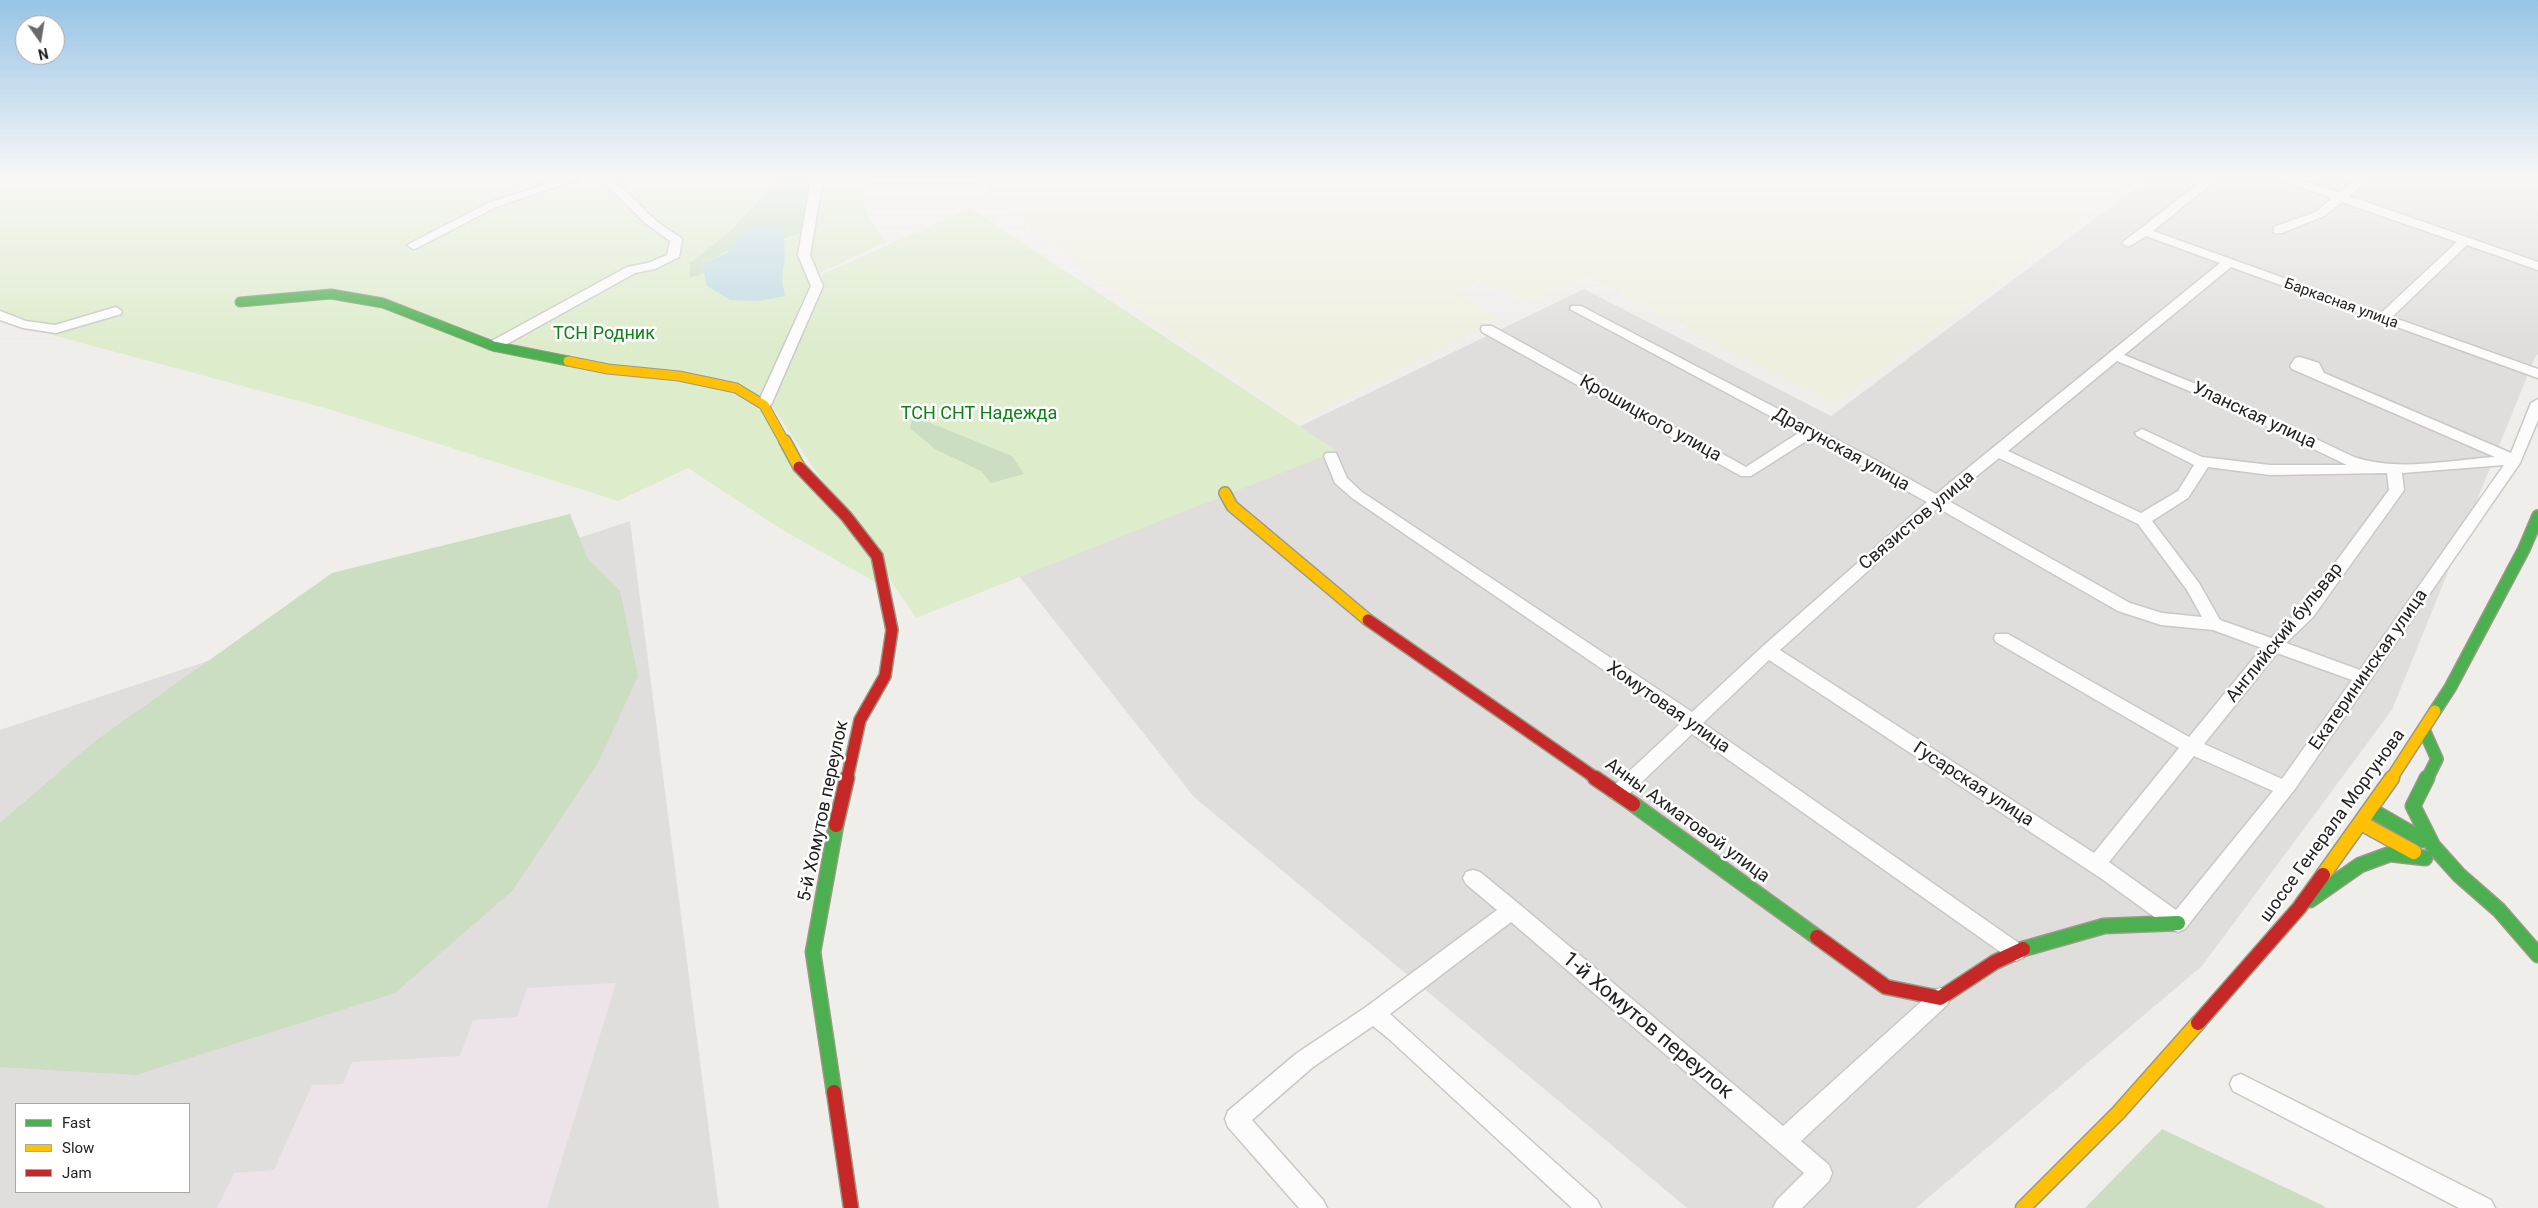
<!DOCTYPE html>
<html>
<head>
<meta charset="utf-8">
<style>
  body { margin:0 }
  #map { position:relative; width:2538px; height:1208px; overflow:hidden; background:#f0eeeb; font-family:Roboto,sans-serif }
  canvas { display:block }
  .legend { position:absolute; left:15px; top:1103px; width:175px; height:90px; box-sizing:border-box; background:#fff; border:1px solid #a7a7a7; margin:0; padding:6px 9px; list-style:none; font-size:15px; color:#222 }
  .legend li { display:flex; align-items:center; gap:10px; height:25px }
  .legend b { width:25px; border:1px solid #a7a7a7 }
  .north { position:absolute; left:15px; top:15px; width:50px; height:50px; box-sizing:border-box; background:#fff; border:1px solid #a7a7a7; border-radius:50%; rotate:167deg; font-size:14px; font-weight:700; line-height:20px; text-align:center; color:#222 }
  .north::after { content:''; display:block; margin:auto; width:18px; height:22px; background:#6a6968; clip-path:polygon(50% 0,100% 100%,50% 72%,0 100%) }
</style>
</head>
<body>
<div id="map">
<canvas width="2538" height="1208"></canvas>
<ul class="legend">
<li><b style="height:6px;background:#4caf50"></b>Fast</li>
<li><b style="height:6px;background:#ffc107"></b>Slow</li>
<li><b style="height:6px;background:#c62828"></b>Jam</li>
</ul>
<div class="north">N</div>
</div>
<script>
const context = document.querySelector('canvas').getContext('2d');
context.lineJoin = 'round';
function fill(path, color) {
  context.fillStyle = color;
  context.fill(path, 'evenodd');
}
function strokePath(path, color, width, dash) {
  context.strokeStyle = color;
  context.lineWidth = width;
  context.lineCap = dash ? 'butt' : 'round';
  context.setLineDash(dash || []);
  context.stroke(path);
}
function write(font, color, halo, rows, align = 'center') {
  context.font = font + ' Roboto,sans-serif';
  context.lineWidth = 5;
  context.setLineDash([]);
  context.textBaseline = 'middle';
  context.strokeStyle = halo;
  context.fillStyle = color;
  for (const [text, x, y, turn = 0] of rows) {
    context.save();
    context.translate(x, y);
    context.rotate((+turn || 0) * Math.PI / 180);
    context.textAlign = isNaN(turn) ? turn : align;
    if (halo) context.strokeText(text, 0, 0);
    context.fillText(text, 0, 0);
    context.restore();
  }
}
const residential = new Path2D(`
  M2148,179H2538V354L2535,357L2392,710L2202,966L1916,1208H1687L1194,797L1011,566L1584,289L1831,416Z
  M630,521L719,1208H0V730ZM16,1104H189V1192H16Z`);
const industrial = new Path2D(`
  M616,983L547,1208H217L234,1173L274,1170L312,1085L343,1084L352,1062L460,1056L473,1020L517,1017L527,988Z`);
const farmland = new Path2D(`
  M983,179H2145L1835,403L1587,276L1525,302L1479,281L1456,291L1496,318L1298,423L990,202Z`);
const grass = new Path2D(`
  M0,179H866C862,212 867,217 887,242L817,274L763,397L791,443L893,592L779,528L688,468L618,501L332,410L0,321Z
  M970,208L1337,451L916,618L769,402L823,274Z`);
const forest = new Path2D(`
  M767,179H812L800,233L784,238L783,222L702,264L704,273L690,278V263L726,235L775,185Z
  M913,416L1012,456L1024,474L991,483L981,471L935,449L910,428Z
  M570,514L588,559L620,591L638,676L598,763L512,891L395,993L136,1075L0,1067V823L95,741L332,573Z
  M2162,1129L2322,1205L2326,1208H2085Z`);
const water = new Path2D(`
  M783,222L785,256L782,280L785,296L759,301L730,300L707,286L702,264L727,253L742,232Z`);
const street = new Path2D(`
  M561,179H578L496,207L417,248L413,249L407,245L488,203Z
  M596,179C621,179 634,201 652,217C660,225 671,231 680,237L682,240L679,257L655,269L635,273L498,349H488L486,346L488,343L627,267L648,263L667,255L670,241L645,223L614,192Z
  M811,179H823L810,255L823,286L771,405L764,409L757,405L811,286L798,255Z
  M2204,179H2217L2153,231L2381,313L2457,242L2342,202L2324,216L2282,233H2274V227L2316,212L2332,198L2284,181L2283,179H2298L2339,193L2356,179H2368L2349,196L2538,262V270L2467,245L2392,317L2538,369V378L2231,267L2124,355L2221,394L2354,457C2398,472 2449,460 2495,457L2292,369L2290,366L2295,358L2300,357L2319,363L2324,373L2511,453L2531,403L2538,399V420L2520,463L2295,789L2185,929L2178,932L2171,929L2102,879L1769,660L1703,723L2023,946L2026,952L2023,958L2016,961L2009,958L1692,734L1625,798L1618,800L1611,798L1609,793L1611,788L1681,723L1352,498L1335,483L1324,456L1326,453H1336L1347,478L1362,492L1692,712L1762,647L1927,502L1811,438L1751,476H1741L1482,332L1481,329L1482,326H1492L1746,467L1800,432L1570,309L1571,306H1581L1868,456L1936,494L2220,263L2146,236L2128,247L2122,243ZM2117,361L2211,400L2347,465H2270L2202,457L2142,429L2135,433L2137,436L2194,465L2178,491L2141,513L2008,451ZM1999,458L2138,524L2187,590L2202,617L2162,613L2130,603L1947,500ZM2504,465L2360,670L2286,643L2313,617L2402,493L2404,490L2402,473ZM2208,467L2270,475L2387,473L2389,490L2301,609L2271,638L2220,620L2199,583L2152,521L2188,498ZM1938,508L2118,611L2161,625L2213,630L2262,648L2189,737L2008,634H1996L1994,638L1996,642L2179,748L2094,853L1780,650ZM2277,653L2352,680L2282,779L2204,744ZM2194,756L2273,791L2176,910L2109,862Z
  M116,307L122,311L121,314L56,333L23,328L0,320V311L26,321L55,325Z
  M1473,870L1480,872L1519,904L1783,1126L1933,991L1940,988L1947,991L1950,998L1947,1005L1801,1141L1829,1165L1832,1173L1829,1181L1802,1208H1773L1777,1200L1804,1173L1511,922L1390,1014L1597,1200L1601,1208H1572L1389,1039L1373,1026L1313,1067L1252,1120L1323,1200L1327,1208H1299L1228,1127L1225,1119L1228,1111L1297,1053L1366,1007L1497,910L1466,884L1463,878L1466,872Z
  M2241,1074L2491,1200L2495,1208H2459L2233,1091L2230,1084L2233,1077Z`);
const fastFar2 = new Path2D(`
  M240,302L331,294L383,303L493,346L568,361`);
const fastFar1 = new Path2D(`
  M2435,711L2450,688L2524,549L2538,516
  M2424,730L2437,759L2427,779`);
const fast = new Path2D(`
  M2427,778L2413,806L2433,846L2459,875L2499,910L2538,955
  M1633,804L1817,937
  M2371,810L2423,840
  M2310,900L2360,865L2390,854L2425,858
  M2023,949L2104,926L2178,923
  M834,1092L813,952L836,825`);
const slowFar2 = new Path2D(`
  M568,361L608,369L679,376L736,388L764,405L785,443`);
const slowFar1 = new Path2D(`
  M785,441L799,467
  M1225,493L1232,506L1368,620
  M2391,779L2435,711`);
const slow = new Path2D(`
  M2361,823L2414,852
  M2323,875L2392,778
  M2023,1208L2119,1112L2198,1023`);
const jamFar1 = new Path2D(`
  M799,467L846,516L877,556L892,630L885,676L860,720L847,779
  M1368,620L1597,779`);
const jam = new Path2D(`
  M1595,778L1633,804
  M836,825L847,778
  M1817,937L1886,987L1940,998L1995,962L2023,949
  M2198,1023L2299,908L2323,875
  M834,1092L851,1208`);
const farStreetnames = [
  ["Баркасная улица",2341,304,20]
];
const parkNames = [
  ["ТСН Родник",604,334],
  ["ТСН СНТ Надежда",979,414]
];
const streetNames = [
  ["Уланская улица",2254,416,25],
  ["Крошицкого улица",1650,419,29],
  ["Драгунская улица",1841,450,29],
  ["Связистов улица",1917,521,-40],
  ["Английский бульвар",2285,633,-51],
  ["Екатерининская улица",2369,670,-55],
  ["Хомутовая улица",1668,708,35],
  ["Гусарская улица",1973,785,33],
  ["5-й Хомутов переулок",824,811,-78],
  ["Анны Ахматовой улица",1687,821,36],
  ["шоссе Генерала Моргунова",2333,826,-54]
];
const nearStreetnames = [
  ["1-й Хомутов переулок",1647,1026,40]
];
fill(residential, '#dfdedc');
fill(industrial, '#ede4e9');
fill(farmland, '#efefdf');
fill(grass, '#ddeccb');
fill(forest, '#cbdec1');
fill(water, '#bfdbe3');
strokePath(street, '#c9c8c7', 3);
strokePath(fastFar2, '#999a82', 11);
strokePath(fastFar1, '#999a82', 14);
strokePath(fast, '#999a82', 17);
strokePath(slowFar2, '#999a82', 11);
strokePath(slowFar1, '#999a82', 14);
strokePath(slow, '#999a82', 17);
strokePath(jamFar1, '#999a82', 14);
strokePath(jam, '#999a82', 17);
fill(street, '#fdfcfc');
strokePath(fastFar2, '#4caf50', 9);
strokePath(fastFar1, '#4caf50', 11);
strokePath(fast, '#4caf50', 14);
strokePath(slowFar2, '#ffc107', 9);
strokePath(slowFar1, '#ffc107', 11);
strokePath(slow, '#ffc107', 14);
strokePath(jamFar1, '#c62828', 11);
strokePath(jam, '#c62828', 14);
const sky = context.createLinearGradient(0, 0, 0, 348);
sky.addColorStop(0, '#97c4e6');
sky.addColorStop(0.51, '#f8f7f6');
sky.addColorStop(1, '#f8f7f600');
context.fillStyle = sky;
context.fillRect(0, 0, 2538, 348);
write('15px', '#222', '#fff', farStreetnames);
write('18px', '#0c8416', '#fff', parkNames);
write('18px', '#222', '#fff', streetNames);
write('21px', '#222', '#fff', nearStreetnames);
</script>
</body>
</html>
